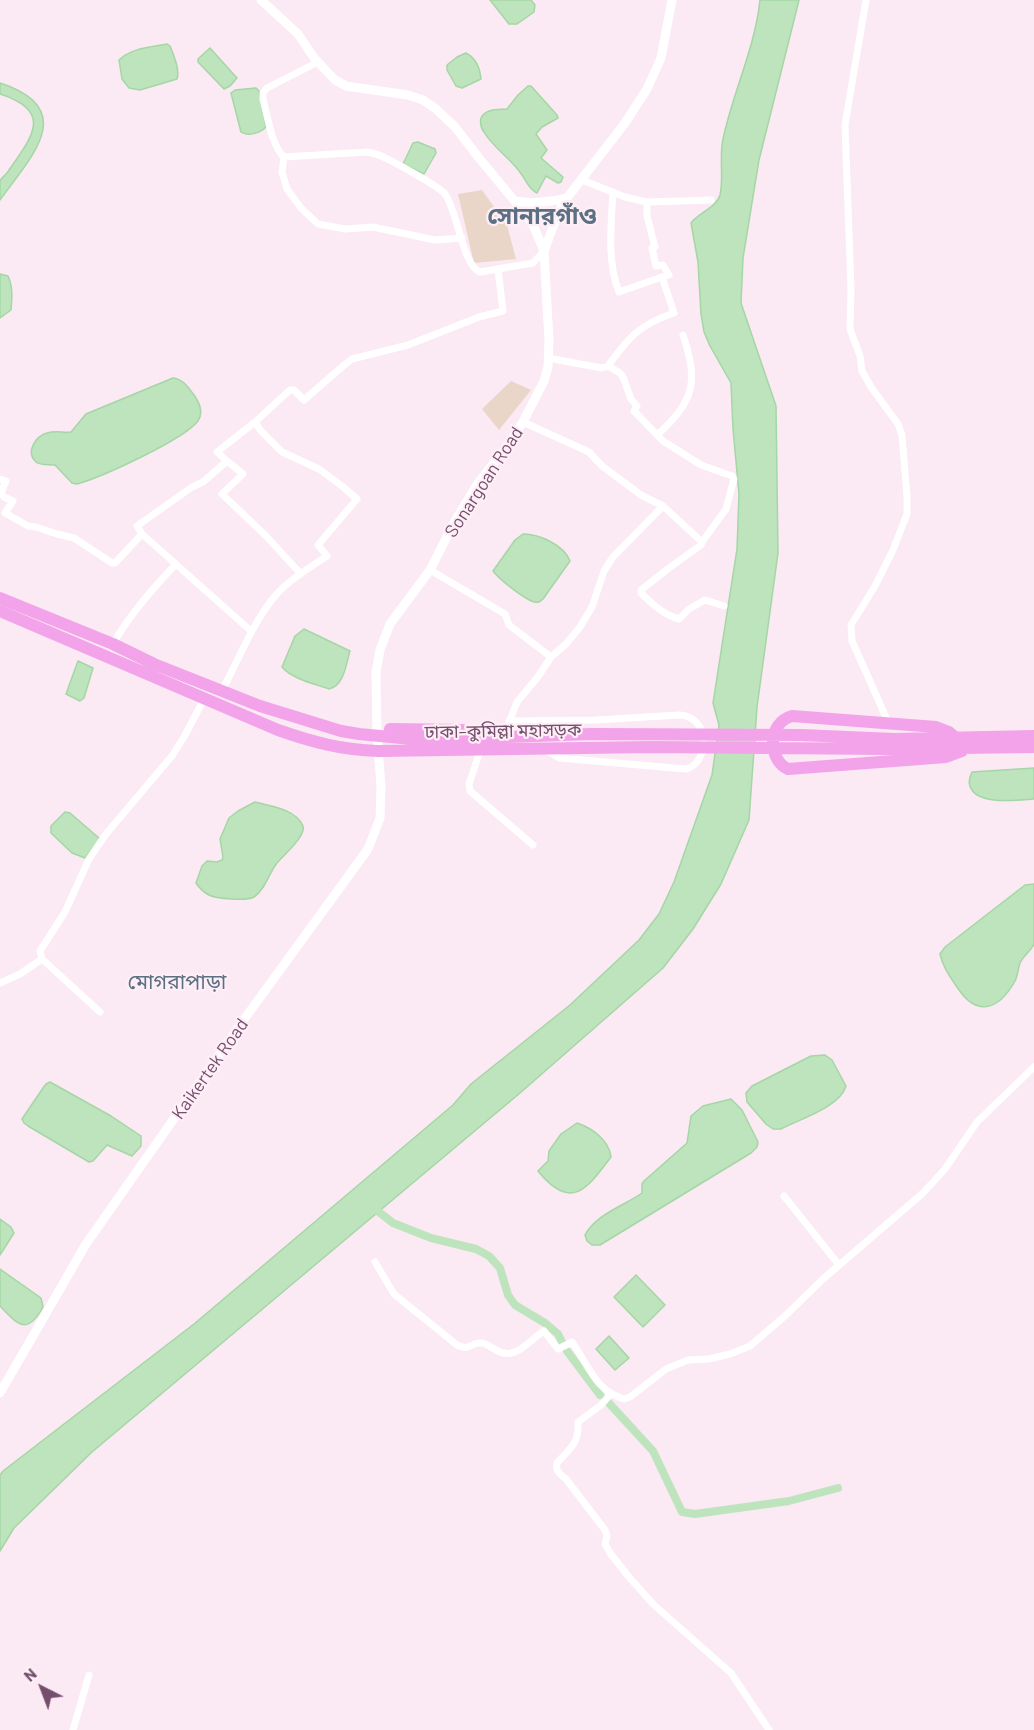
<!DOCTYPE html>
<html>
<head>
<meta charset="utf-8">
<style>
  body { margin:0 }
  #map { position:relative; width:1034px; height:1730px; overflow:hidden; background:#fbe9f3; font-family:Barlow,sans-serif }
  canvas { display:block }
  .north { position:absolute; left:12px; top:1658px; width:60px; height:60px; -webkit-text-stroke:4px #feeff7; paint-order:stroke; rotate:318deg; font-size:16px; font-weight:700; line-height:24px; text-align:center; color:#754e6d }
  .north::after { content:''; display:block; margin:auto; width:21px; height:27px; background:#754e6d; clip-path:polygon(50% 0,100% 100%,50% 72%,0 100%) }
</style>
</head>
<body>
<div id="map">
<canvas width="1034" height="1730"></canvas>
<div class="north">N</div>
</div>
<script>
const context = document.querySelector('canvas').getContext('2d');
context.lineJoin = 'round';
function fill(path, color) {
  context.fillStyle = color;
  context.fill(path, 'evenodd');
}
function strokePath(path, color, width, dash) {
  context.strokeStyle = color;
  context.lineWidth = width;
  context.lineCap = dash ? 'butt' : 'round';
  context.setLineDash(dash || []);
  context.stroke(path);
}
function write(font, color, halo, rows, align = 'center') {
  context.font = font + ' Barlow,"Noto Sans Bengali",sans-serif';
  context.lineWidth = 4.5;
  context.setLineDash([]);
  context.textBaseline = 'middle';
  context.strokeStyle = halo;
  context.fillStyle = color;
  for (const [text, x, y, turn = 0] of rows) {
    context.save();
    context.translate(x, y);
    context.rotate((+turn || 0) * Math.PI / 180);
    context.textAlign = isNaN(turn) ? turn : align;
    if (halo) context.strokeText(text, 0, 0);
    context.fillText(text, 0, 0);
    context.restore();
  }
}
const green = new Path2D(`
  M482,190L507,225L516,259L474,263L458,194Z
  M511,381L531,390L499,430L482,409Z`);
const water = new Path2D(`
  M490,0H531L535,5L534,12L517,24H509Z
  M760,0H799L759,160L743,258L741,303L776,406L778,553L757,707L749,820L721,884L693,929L663,968L520,1093L92,1452L14,1528L0,1551V1475L3,1471L194,1324L453,1105L471,1084L570,1005L639,940L659,914L674,882L712,775L719,725L713,703L737,549L739,494L733,429L731,383L710,346L704,332L701,314L698,262L691,223C698,213 717,207 720,195C724,177 719,157 723,139C733,92 755,48 760,0Z
  M167,44L170,46C174,56 180,70 177,79L140,90L129,88L122,79L119,60C131,48 151,47 167,44Z
  M210,48L237,78L230,86L224,89L198,62V59Z
  M466,53C476,58 480,69 481,79L462,88L456,86L447,70V65L457,57Z
  M0,83C80,109 31,157 0,200C0,195 0,186 0,181C1,178 7,174 9,170C33,136 53,111 0,94Z
  M528,86H531L557,115L558,118L542,127L536,134L547,150L541,158L563,177L561,182L558,183L546,176L537,193C529,189 527,182 522,175C512,159 493,148 484,132C481,128 480,123 481,118C486,108 499,110 507,109L518,95Z
  M256,88L259,91L266,127C260,133 248,137 241,132L231,93L235,90Z
  M418,142L435,149L436,153L424,174L403,164L413,143Z
  M0,274L8,276C13,286 12,299 11,310L0,318Z
  M173,378C183,379 188,387 194,395C199,402 204,412 198,421C183,440 102,477 77,484L72,483L55,465C49,464 41,466 36,462C25,452 36,436 47,433C56,430 63,433 71,432L86,414Z
  M523,534C539,534 564,545 570,561L543,599C539,602 539,603 534,602C524,599 499,579 493,571L515,540Z
  M304,629L350,651C346,664 344,686 329,689C315,684 292,679 282,667L295,636Z
  M78,661L93,668L84,698L80,701L66,694Z
  M1034,768V799C1018,800 976,806 970,786C968,781 970,776 972,772Z
  M255,802C270,806 296,809 303,826C306,836 284,855 277,863C269,873 265,890 254,897C248,901 216,899 209,895C203,892 200,889 196,883L202,866L207,861L217,862L222,860L223,857L220,839L229,818L238,811Z
  M65,812L70,813L99,838V840L85,858L72,853L51,833V826Z
  M1034,884C1034,895 1034,937 1034,944C1031,951 1023,956 1020,963C1018,969 1018,975 1015,981C1000,1008 979,1018 959,990C951,978 943,968 940,954L945,947L1025,885Z
  M825,1055L832,1060L846,1086C840,1107 800,1119 781,1129H773L766,1124L747,1102L746,1093L752,1086L811,1056Z
  M50,1082L111,1116L141,1136V1146L132,1156L107,1145L93,1161L89,1162L28,1126L24,1123L22,1119L43,1088L46,1084Z
  M731,1099L742,1110L758,1142L757,1147L751,1153L600,1245H592L587,1241L585,1235C596,1214 624,1206 642,1193V1184L644,1181L687,1143L691,1116L703,1106Z
  M577,1123C592,1128 609,1140 611,1157C587,1189 571,1212 538,1171L548,1161L549,1151L561,1134Z
  M0,1219L11,1227L14,1233L0,1255Z
  M0,1269L41,1298L43,1307C27,1336 18,1325 0,1306Z
  M636,1275L665,1305L643,1327L614,1297Z
  M609,1336L629,1358L615,1370L596,1349Z`);
const canal = new Path2D(`
  M370,1205L393,1223L431,1238L476,1249L489,1256L500,1268L508,1295L515,1305L545,1323L558,1334L563,1344
  M567,1351L600,1395
  M607,1401L653,1451L682,1512L695,1514L789,1501L838,1488`);
const street = new Path2D(`
  M866,0L845,125L851,289L850,329L860,356L862,371L871,387L898,424L902,435L907,497V514L893,550L875,586L851,625L852,641L889,724
  M318,62L267,88L263,93V99C267,114 272,147 284,157L368,152C372,153 377,154 381,156C391,160 440,187 445,194C458,212 462,264 480,272L533,263L544,251
  M284,157L282,172L287,189L301,208L318,224L345,229L373,227L435,240L462,238
  M582,180L625,197L647,202L711,200
  M613,192C611,223 607,264 619,292L662,277
  M647,202V216L655,247L652,248L656,266L663,265L669,275L662,277L674,313C640,324 628,338 608,366L620,373L623,377L631,399L637,406L634,411L663,441L701,465L732,476L734,479L726,509L702,542
  M548,358L602,368L608,366
  M523,422L589,452L602,466L641,495L663,506L702,542L701,545L669,568L641,590V593C652,604 664,615 679,619L689,609L705,600L724,606
  M657,435C694,401 699,383 683,335
  M227,461L243,474L222,494L266,536L301,574
  M0,479L6,481L1,493L4,497L13,501L5,513L28,526L36,527L57,534L74,538L112,563H115L142,534
  M430,570L505,614L509,625L551,657
  M251,631L142,534L137,526L192,487L203,482L227,461L217,452L255,422
  M113,644C130,614 152,589 176,564
  M225,685C240,656 254,621 275,596C289,580 309,568 327,556L318,545L357,499L342,486L319,469L282,452L261,431L255,422L290,390H294L304,400L343,366L352,359L408,345L479,317L503,311L498,269
  M509,721L596,720L680,715C712,718 709,763 686,769L559,758L546,750
  M506,730L517,702L537,678L551,657L566,644L580,627L592,607L604,571L613,557L663,506
  M480,751L469,784L470,791L533,845
  M0,983L20,974L42,959
  M100,1012L42,959L40,951L65,912L89,859L106,834L172,756L184,737L204,699
  M784,1196L839,1265
  M375,1262L394,1294L457,1345C469,1351 469,1344 479,1343C485,1342 491,1347 496,1350C515,1362 529,1340 544,1331L558,1349L572,1342C588,1364 595,1391 624,1399L630,1397L666,1369L688,1360L709,1359L730,1354L750,1346L786,1315L823,1279L923,1193L945,1169L977,1122L1034,1067
  M611,1394L601,1405L578,1422C579,1444 571,1447 557,1463C555,1471 560,1474 566,1479L605,1530L607,1536L605,1544L610,1553L629,1577L653,1604L731,1673L769,1730
  M73,1730L89,1675`);
const secondary = new Path2D(`
  M515,201C532,204 550,202 567,198
  M544,251L559,211L567,198L625,123L647,89L661,58L672,0
  M0,1393L86,1244L232,1036L368,849L380,818L381,786L377,736L376,672L380,650L390,624L430,570L456,519L478,483L505,449L523,422L544,381L548,367L549,341L544,251L534,227L527,216L479,158L455,127L436,109L423,100L408,95L346,86L335,80L315,59L298,34L261,0`);
const highway = new Path2D(`
  M0,598L113,644L154,664L260,706L341,731L359,734L422,740L592,734L801,735L894,739L1034,736
  M0,611L278,730C312,742 342,750 378,751L651,747L887,749L1034,747
  M390,729L463,730
  M956,738L949,732L936,727L792,716C767,723 768,760 788,769L946,757L962,751`);
const streetNames = [
  ["Sonargoan Road",484,482,-57],
  ["ঢাকা–কুমিল্লা মহাসড়ক",503,731,-1],
  ["Kaikertek Road",210,1069,-55]
];
const quarterNames = [
  ["মোগরাপাড়া",177,982]
];
const districtNames = [
  ["সোনারগাঁও",542,216]
];
fill(green, '#e9d6c8');
fill(water, '#bee4be');
strokePath(water, '#a5d6a5', 1.5);
strokePath(canal, '#bee4be', 8);
strokePath(street, '#fff', 7);
strokePath(secondary, '#fff', 9);
strokePath(highway, '#f2a3e9', 12);
write('18px', '#754e6d', '#feeff7', streetNames);
write('21px', '#5d6f83', '#feeff7', quarterNames);
write('bold 24px', '#5d6f83', '#feeff7', districtNames);
</script>
</body>
</html>
